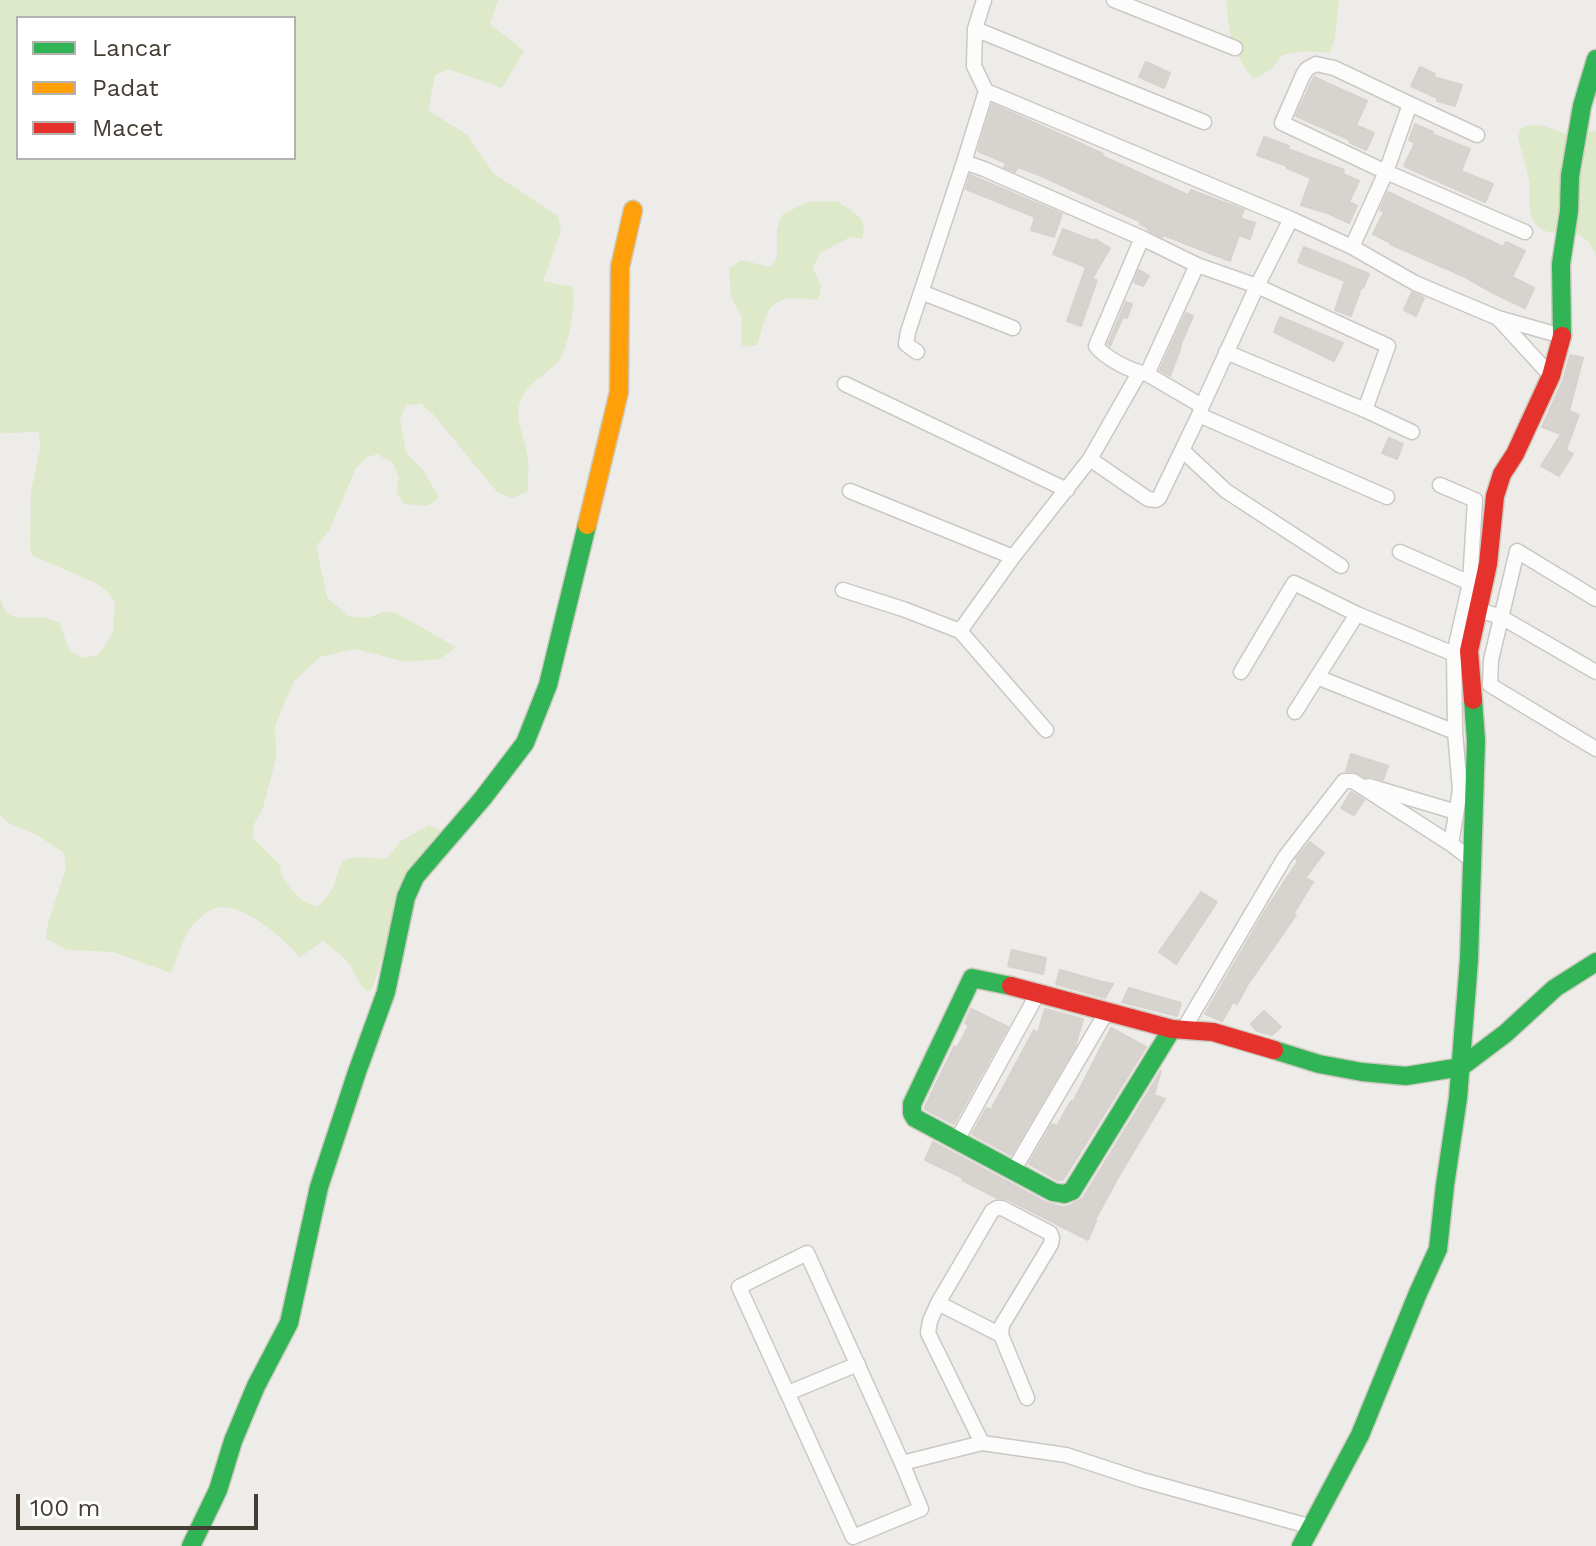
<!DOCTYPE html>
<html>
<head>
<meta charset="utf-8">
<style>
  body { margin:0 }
  #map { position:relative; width:1596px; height:1546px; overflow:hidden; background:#eeece8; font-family:"Work Sans",sans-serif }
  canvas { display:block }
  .legend { position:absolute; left:16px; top:16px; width:280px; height:144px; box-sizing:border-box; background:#fff; border:2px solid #b4b1ae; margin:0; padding:10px 14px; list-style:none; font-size:24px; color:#443d34 }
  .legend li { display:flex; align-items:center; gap:16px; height:40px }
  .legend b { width:40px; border:2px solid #b4b1ae }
  .scale { position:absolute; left:16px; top:1494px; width:242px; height:36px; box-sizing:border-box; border:4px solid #443d34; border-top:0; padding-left:10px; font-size:24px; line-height:28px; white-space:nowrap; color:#443d34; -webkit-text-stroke:6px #fff; paint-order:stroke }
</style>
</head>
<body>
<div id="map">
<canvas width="1596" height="1546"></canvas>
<ul class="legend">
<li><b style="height:10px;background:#30b455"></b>Lancar</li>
<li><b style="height:10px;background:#ff9f0a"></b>Padat</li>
<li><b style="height:10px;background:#e5322d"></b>Macet</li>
</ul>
<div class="scale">100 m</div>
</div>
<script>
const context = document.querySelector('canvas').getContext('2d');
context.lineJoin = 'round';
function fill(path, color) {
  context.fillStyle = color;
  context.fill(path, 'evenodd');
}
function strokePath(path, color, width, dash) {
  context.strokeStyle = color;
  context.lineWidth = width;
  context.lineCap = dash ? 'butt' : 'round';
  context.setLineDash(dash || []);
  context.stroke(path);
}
const green = new Path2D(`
  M0,0H498L490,24L524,51L502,88L448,69L435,75L428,110L467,135L494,174L558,216L561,231L543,281L572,287C577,303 568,353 556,364C542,377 524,386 519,405C515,422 527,443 528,460C529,470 528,481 528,491L512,498L497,492L432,413L421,404L406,405L400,419L406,453L423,470L439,498L427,506L404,504L396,492L399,478L393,463L377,454L366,458L356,468L329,531L316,546L327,597L348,616L368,618L382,612L396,613L456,647L440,659L406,662L355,649L320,657L294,681L275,725L276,758L263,808L255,822L252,837L279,864L283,878L292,890L303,901L318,907L333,888L342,861L356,857L386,859L401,841L429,825L443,832L405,881L373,987L368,992C358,985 356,973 349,964C342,955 332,948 323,941L300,957C284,939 241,900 215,908C209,910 195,921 191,927C182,940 177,959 171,973L113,952L67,950L46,938L48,924L66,867L64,853L37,835L8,823L0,814V597C7,627 24,614 47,618C51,619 55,621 59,622L69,650L83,658L98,655L113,633L115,603L107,591L96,583L33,556L30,549L31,491L40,449L39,432C25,431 13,435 0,432ZM18,18H294V158H18Z
  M1227,0H1339L1335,37L1330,53L1305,51L1283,55L1270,70L1254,79C1234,58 1227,29 1227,0Z
  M1540,125L1576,137L1596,130V256C1581,215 1551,246 1535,223C1526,211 1532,195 1529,180C1526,166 1522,152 1518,138L1520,130L1525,126Z
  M837,201C854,213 869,217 862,239L850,237L819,254L813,269L821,286L818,300C801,298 777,294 768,312C763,321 761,335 757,345L741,347L742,317L731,297L729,269L741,260L770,267L777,258V229L782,215L807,202Z`);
const building = new Path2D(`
  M1146,62L1170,73L1164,88L1139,77Z
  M1420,67L1435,74L1434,77L1462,85L1455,106L1437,101V98L1411,86Z
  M1314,77L1367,101L1356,125L1374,133L1366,150L1349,142L1350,140L1296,116Z
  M992,104L1073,140L1103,154L1102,156L1188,195L1191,190L1244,210L1240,218L1255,223L1250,239L1239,235L1230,261L1163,235L1162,237L1148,230V228L1140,224L1141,222L1044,177L1018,167L1015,172L1004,167L1006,163L978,151Z
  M1415,124L1433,132L1432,134L1470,149L1461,171L1493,184L1485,202L1404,166L1415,143L1409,140Z
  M1264,137L1289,146L1288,149L1344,170L1343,174L1359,181L1349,202L1357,206L1349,223L1327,213L1301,205L1311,178L1287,168V166L1257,155Z
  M970,175L1062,214L1054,237L1031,230L1035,217L966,189Z
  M1388,192L1503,247L1506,242L1525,251L1512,277L1534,288L1525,308L1491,292L1463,276L1390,244L1391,243L1373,234L1384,212L1380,210Z
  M1063,229L1094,241L1095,239L1110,248L1092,279L1097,280L1081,326L1067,321L1086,267L1053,254Z
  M1304,247L1369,274L1363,288H1361L1351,316L1335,310L1345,281L1298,262Z
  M1139,270L1149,276L1143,286L1134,282Z
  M1412,292L1424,298L1416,316L1404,310Z
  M1126,302L1132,304L1127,318L1123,317L1110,346L1108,344Z
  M1186,313L1193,316L1180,346L1181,347L1170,376L1160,370Z
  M1280,317L1343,343L1334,361L1274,332Z
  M1570,355L1583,358L1569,411L1579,415L1566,450L1573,454L1559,476L1541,466L1561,434L1542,427L1563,381Z
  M1389,438L1403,444L1397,459L1382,453Z
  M1351,754L1388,766L1383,780L1371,776L1365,777L1354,771H1346Z
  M1351,792L1364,800L1354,815L1341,808Z
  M1310,842L1324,853L1305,878L1313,882L1294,913L1296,915L1248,984L1237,1004L1233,1002L1222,1021L1205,1014L1265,911L1298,861L1296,859Z
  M1201,892L1217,902L1176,964L1159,952Z
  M1012,950L1046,958L1043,974L1008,966Z
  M1060,970L1102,982L1113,984L1105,998L1056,984Z
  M1129,988L1181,1003L1177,1016L1122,1002Z
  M971,1009L1008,1027L954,1124L925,1109V1107L952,1051L954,1046L957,1048L969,1025L965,1023Z
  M1045,1009L1083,1019L1075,1047L1011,1155L972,1134L986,1109L987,1108L991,1110L1034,1030L1038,1033Z
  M1264,1011L1281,1027L1272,1035L1257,1031L1251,1024Z
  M1111,1028L1146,1047L1063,1180H1057L1029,1164L1052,1124L1057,1126L1071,1101L1073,1102Z
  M1161,1071L1154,1095L1165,1099L1120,1174L1095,1220L1096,1221L1088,1240L1007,1199L997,1198L962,1180L963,1178L925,1160L933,1142L1047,1203L1062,1207L1069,1206L1083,1198Z`);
const street = new Path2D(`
  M1114,0L1235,48
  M975,29L984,0
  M1410,104L1477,135
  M1204,122L975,29L974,66L986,91L1291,219L1352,247L1415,283L1498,318L1562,336
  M964,162L986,91
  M1142,238L1096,346C1105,358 1132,372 1147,374L1202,406
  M1352,247L1386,172L1410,104L1334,68L1316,64L1307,69L1303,75L1282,123L1386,172L1525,232
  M921,292L1013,328
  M1498,318L1551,376
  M917,352L906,344L908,332L964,162L984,169L1142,238L1197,265L1257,286L1291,219
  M1147,374L1197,265
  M845,384L1067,490
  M1365,410L1412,432
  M1199,415L1387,497
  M1182,450L1226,491L1341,566
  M1090,459L1148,499L1156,500L1159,498L1199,415L1202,406L1257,286L1388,346L1365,410L1226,352
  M1440,485L1475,500L1470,583L1454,654L1455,732L1460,790L1451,844
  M850,491L1013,557
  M1400,552L1470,583
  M843,590L903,609L960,631L1013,557L1090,459L1139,373
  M1596,599L1517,551L1491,660L1490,685L1596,749
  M1479,610L1501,617L1596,672
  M960,631L1046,730
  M1241,672L1294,583L1357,614
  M1317,677L1455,732
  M1295,712L1357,614L1454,654
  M1369,786L1456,812
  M1183,1030L1285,857L1344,781H1353L1451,844L1473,861
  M957,1140L1038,993
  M1013,1171L1107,1011
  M938,1303L1001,1335
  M788,1393L858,1364
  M1027,1398L1001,1335L1002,1325L1051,1244L1052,1238L1050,1233L1002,1208H997L992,1211L938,1303L930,1321L928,1333L982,1443L1066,1455L1142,1480L1312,1527
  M902,1463L921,1509L853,1537L739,1287L807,1253L902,1463L982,1443`);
const fast = new Path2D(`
  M1562,336L1561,264L1569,211L1570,176L1582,106L1596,59
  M1011,986L972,978L912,1104V1113L915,1118L1053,1192L1064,1194L1072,1191L1172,1029
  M1274,1050L1319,1064L1362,1072L1406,1076L1461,1067L1506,1033L1555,988L1596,962
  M191,1546L218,1490L233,1441L256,1386L289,1323L319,1187L357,1072L386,992L406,897L415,877L483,798L525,743L548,685L587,525
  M1301,1546L1360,1435L1418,1293L1438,1249L1445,1185L1458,1098L1469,960L1476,741L1473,700`);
const slow = new Path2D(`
  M587,525L619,392L620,267L633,210`);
const jam = new Path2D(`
  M1473,700L1469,651L1488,564L1495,496L1502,474L1515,454L1551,376L1562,336
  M1011,986L1172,1029L1213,1032L1274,1050`);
fill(green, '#dde9c8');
fill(building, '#d7d3cf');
strokePath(building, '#d6d3ce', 2);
strokePath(street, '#cbc8c4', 17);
strokePath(fast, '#cec9bf', 21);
strokePath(slow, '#cec9bf', 21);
strokePath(jam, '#cec9bf', 21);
strokePath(street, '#fcfcfc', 14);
strokePath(fast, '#30b455', 18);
strokePath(slow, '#ff9f0a', 18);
strokePath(jam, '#e5322d', 18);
</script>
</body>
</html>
